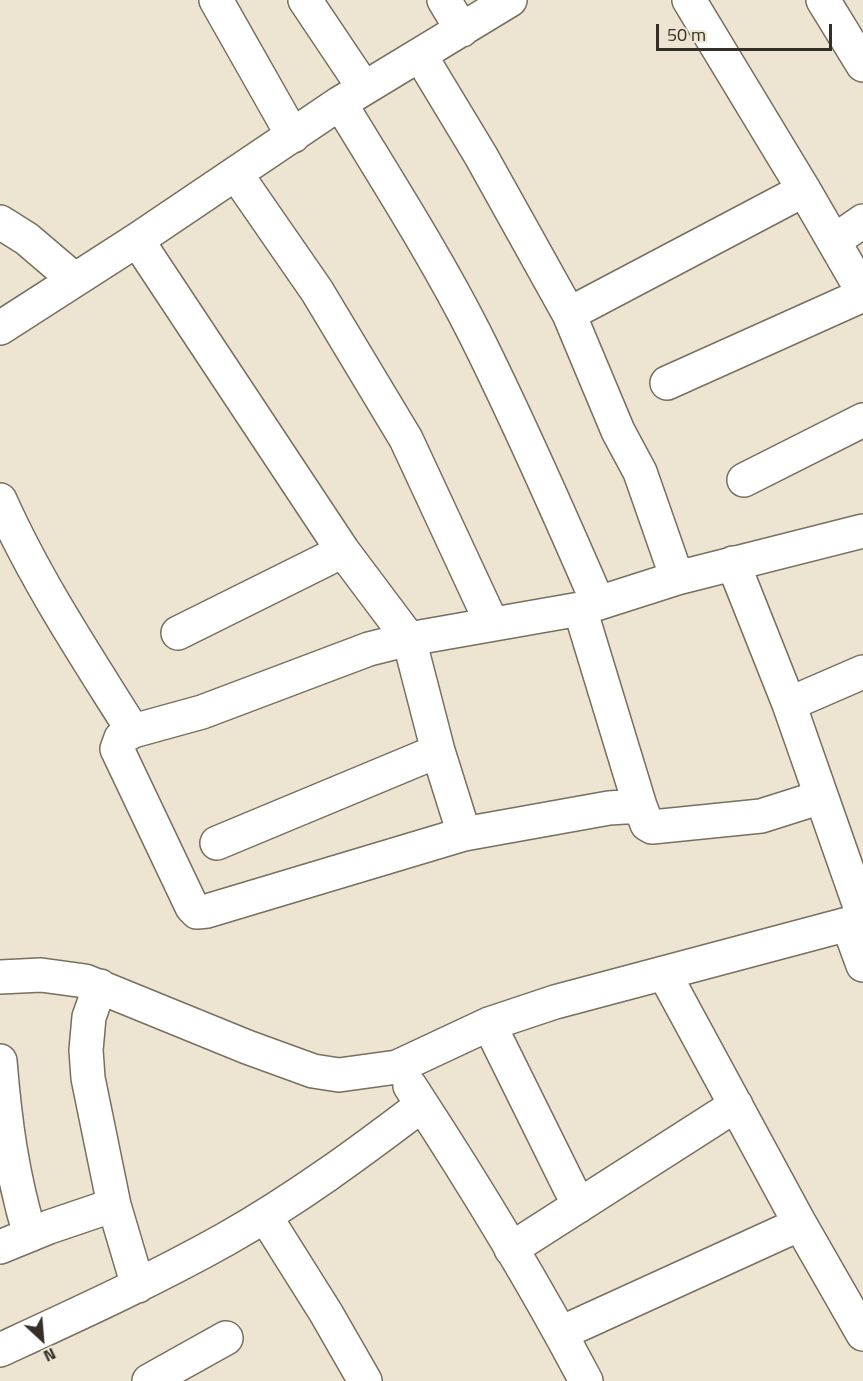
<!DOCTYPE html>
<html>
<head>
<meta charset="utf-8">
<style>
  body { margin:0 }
  #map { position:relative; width:863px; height:1381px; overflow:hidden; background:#ede4d2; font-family:"Titillium Web",sans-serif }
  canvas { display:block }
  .north { position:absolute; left:12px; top:1309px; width:60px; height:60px; -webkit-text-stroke:4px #ede4d2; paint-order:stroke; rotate:154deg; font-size:16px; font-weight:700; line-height:24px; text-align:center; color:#332f28 }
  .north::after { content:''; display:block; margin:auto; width:21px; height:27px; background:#332f28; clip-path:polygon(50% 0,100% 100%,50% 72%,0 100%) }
  .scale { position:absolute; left:656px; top:24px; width:176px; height:27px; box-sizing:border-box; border:3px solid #332f28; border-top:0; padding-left:8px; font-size:18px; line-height:21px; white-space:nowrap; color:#332f28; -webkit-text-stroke:4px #ede4d2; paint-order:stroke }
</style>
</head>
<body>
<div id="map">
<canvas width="863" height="1381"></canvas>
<div class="north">N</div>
<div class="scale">50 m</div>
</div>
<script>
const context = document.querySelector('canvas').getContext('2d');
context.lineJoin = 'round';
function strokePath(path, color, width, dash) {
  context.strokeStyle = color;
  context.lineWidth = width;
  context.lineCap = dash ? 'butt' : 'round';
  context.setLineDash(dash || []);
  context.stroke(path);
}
const minor = new Path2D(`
  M216,0L293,136
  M305,0L364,88
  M444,0L462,30
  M689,0L804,190L863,292
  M823,0L863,65
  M420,55L481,156L569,314L618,431L640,472L677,578
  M340,103C386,179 435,255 475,334C519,422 559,513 598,603
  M236,174L317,291L406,439L492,624
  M0,222L27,239L75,280
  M137,240L343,551L409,639L438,751L464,834
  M834,241L863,221
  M569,314L804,190
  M0,328L137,240L340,103L510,0
  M667,383L863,295
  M744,480L863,420
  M0,500C36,581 86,656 133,731
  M733,563L789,704L863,915
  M580,609L640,806L647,824L652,827L761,816L821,797
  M178,633L343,551
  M789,704L863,672
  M640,806L609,808L464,834L207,911L197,912L192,907L117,749L121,738L133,731L202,712L369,649L409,639L580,609L677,578L863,531
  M217,843L438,751
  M848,924L863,965
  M664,973L800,1224L863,1334
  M0,977L41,975L85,981L247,1047L313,1071L339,1075L397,1067L489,1024L555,1002L848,924L863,918
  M100,986L89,1017L86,1050L88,1078L114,1205L138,1286
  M489,1024L579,1206
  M0,1061C5,1122 12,1175 30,1235
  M410,1086C472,1181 533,1280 586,1381
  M265,1216L326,1313L365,1381
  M0,1247L49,1227L114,1205
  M511,1249L736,1105
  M561,1333L800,1224
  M0,1350C76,1315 153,1280 226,1239C295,1200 359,1153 422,1105
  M149,1381L226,1338`);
strokePath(minor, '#776f5f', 36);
strokePath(minor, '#fff', 33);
</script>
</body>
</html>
